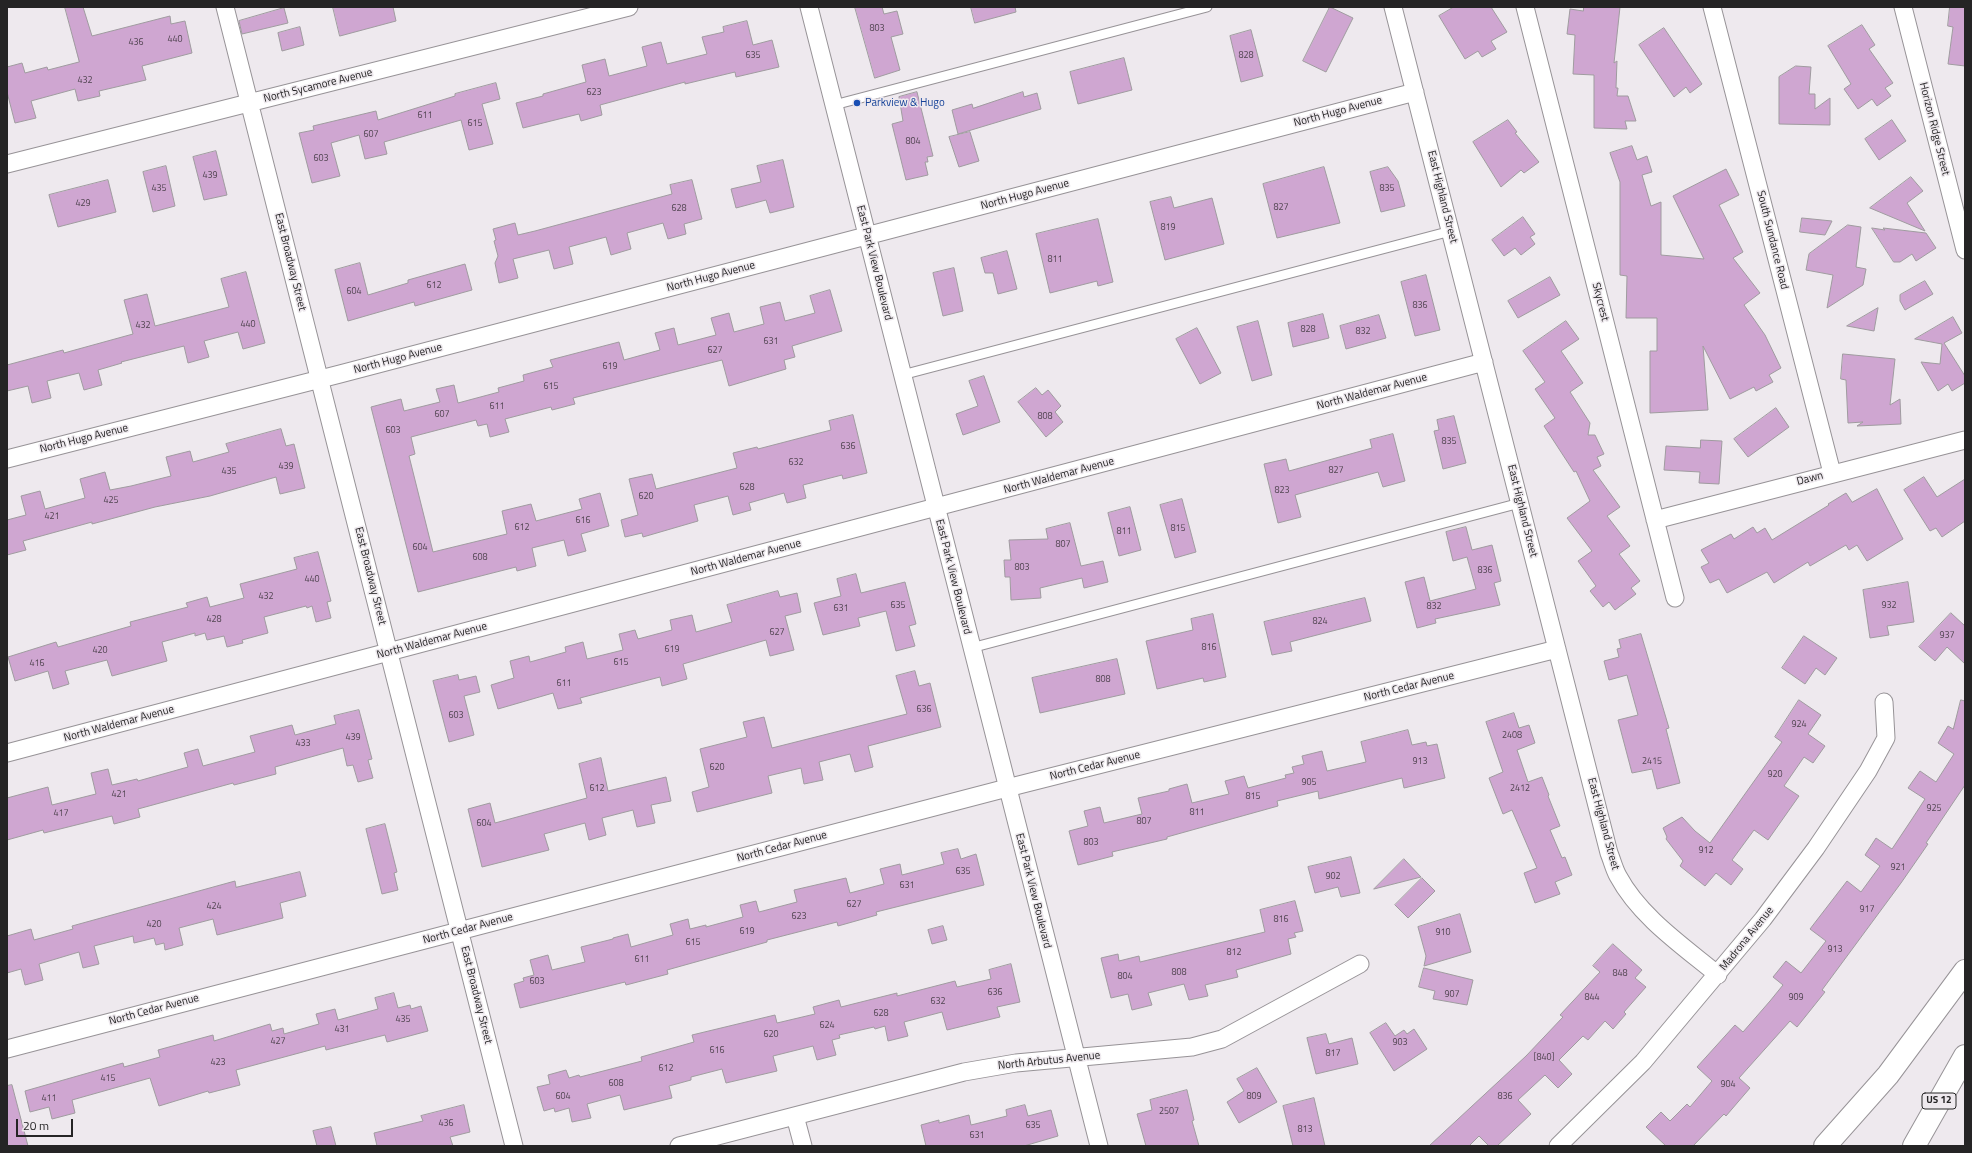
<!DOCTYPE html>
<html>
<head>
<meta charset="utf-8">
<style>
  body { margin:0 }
  #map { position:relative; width:1972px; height:1153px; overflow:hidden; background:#eee9ee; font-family:"Titillium Web",sans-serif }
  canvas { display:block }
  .frame { position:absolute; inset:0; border:8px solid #252425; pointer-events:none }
  .scale { position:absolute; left:16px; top:1119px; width:57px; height:18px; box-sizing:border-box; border:2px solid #252425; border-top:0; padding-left:5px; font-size:12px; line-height:14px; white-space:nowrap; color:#252425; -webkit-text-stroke:3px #eee9ee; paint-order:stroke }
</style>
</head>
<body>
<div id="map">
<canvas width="1972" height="1153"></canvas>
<div class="frame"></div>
<div class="scale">20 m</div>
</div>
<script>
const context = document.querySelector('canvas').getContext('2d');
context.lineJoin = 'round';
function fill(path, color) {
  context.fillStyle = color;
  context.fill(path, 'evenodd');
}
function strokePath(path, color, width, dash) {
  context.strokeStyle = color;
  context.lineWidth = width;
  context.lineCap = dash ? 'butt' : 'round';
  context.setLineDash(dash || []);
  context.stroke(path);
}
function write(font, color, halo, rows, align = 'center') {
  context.font = font + ' "Titillium Web",sans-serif';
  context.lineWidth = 3;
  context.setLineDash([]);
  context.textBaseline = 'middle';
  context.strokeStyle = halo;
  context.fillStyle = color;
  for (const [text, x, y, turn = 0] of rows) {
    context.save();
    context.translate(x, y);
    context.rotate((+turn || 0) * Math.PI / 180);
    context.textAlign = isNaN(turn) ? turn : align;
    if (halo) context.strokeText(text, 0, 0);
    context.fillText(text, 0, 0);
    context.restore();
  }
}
const building = new Path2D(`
  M65,7H83L92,36L170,16L171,24L185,21L192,53L142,66L146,80L99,91L100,96L78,101L75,89L31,101L36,118L15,123L7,92V67L22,63L25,73L47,67L48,70L79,62Z
  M333,7H393L396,21L340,36Z
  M855,7H882L884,14L897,11L903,34L891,37L900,70L875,78Z
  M971,7H1015L1016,12L975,23Z
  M1330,7L1353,18L1326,72L1303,61Z
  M1454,7H1491L1507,32L1491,41L1496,49L1482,57L1478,51L1465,59L1439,16Z
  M1584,7H1620L1614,63L1617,61L1616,88H1618L1617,96H1628L1636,121H1625L1627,129L1594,128V75L1573,74L1575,35L1567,34L1570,9L1583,11Z
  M1950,7H1965V66L1948,64L1953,27L1948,26Z
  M284,8L288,23L242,34L239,21Z
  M747,21L753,45L772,40L779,67L736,77L735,72L685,84V82L600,105L602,115L581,121L579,114L523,128L516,103L543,96V94L586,82L582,65L605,59L609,76L647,66L642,47L661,42L667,64L707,54L702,37L724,32L723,27Z
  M1862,25L1875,45L1869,49L1893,83L1885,88L1891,96L1877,106L1872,99L1858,109L1844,89L1851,84L1828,46Z
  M300,27L304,45L282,51L278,33Z
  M1664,28L1702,84L1690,93L1686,87L1674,97L1639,45Z
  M1251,30L1263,76L1241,82L1230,36Z
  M1124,58L1132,90L1078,104L1070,72Z
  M1796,66L1811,67L1809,94H1815V109L1830,98V125L1779,124V77Z
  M496,83L500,99L482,104L493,144L469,150L461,120L384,142L387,154L365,159L359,135L331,143L340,176L312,183L299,133L314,130L313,126L376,111L378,120L455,96V94Z
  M917,92L933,156L927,157L928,162H925L928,175L906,180L892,124L903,121L899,97Z
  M1023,92L1024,97L1037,93L1041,109L958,134L952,110L972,104L973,108Z
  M1508,120L1517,132L1515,133L1539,162L1524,173L1521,170L1501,187L1473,142Z
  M1892,120L1906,141L1879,160L1865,139Z
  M970,132L979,161L959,167L949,137Z
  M1632,146L1637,160L1647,156L1652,172L1642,175L1651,206L1661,202V255L1704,259L1673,196L1726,169L1739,195L1719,205L1743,252L1733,258L1760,293L1744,305L1765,335L1781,368L1769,375L1773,382L1756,391L1754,387L1730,399L1703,346L1708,410L1650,413V351H1657V318H1626L1627,276L1620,275V182L1610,153Z
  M216,151L227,195L204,200L193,157Z
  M783,160L794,207L770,213L766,200L736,208L731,189L761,182L757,166Z
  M166,166L175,206L153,212L143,172Z
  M1324,167L1340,223L1277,238L1263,184Z
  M1388,167L1398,181L1405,206L1381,212L1370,172Z
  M1911,177L1923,191L1907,203L1925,231L1870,208Z
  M108,180L116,212L58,227L49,195Z
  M692,180L702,219L684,224L686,234L668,239L663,223L627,233L631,249L611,255L606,237L569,247L573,264L554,269L549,250L513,259L518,278L499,283L495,263L498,256L494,241L496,240L493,229L515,223L518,235L535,231L672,194L670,185Z
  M1171,197L1174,208L1212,198L1224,244L1165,260L1150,202Z
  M1523,217L1535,234L1530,237L1535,244L1521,255L1515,248L1504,256L1492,240Z
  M1802,218L1832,221L1825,235L1800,232Z
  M1098,219L1113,282L1098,286L1097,281L1050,293L1036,234Z
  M1848,225L1861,227L1856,267L1866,269L1863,285L1827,308L1833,275L1806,270L1809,254Z
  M1872,228L1885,230L1883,228L1926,233L1936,248L1916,261L1912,254L1900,262H1894Z
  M1007,251L1017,289L998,294L993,273H985L981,258Z
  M360,263L368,295L408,283V280L465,264L472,290L415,306L414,302L348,321L335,270Z
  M954,268L963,311L943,316L933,273Z
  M246,272L265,343L243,349L238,332L204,341L209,357L188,363L184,346L121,362L122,363L98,370L102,385L84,390L79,373L47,381L51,398L32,403L28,386L7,391V365L63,350L64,353L133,334L124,300L147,294L155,326L229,307L221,279Z
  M1426,275L1440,330L1415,336L1401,282Z
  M1550,277L1560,295L1518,318L1508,301Z
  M1925,281L1933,294L1905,310L1900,301V295Z
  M830,290L842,331L792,346L795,357L784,360L786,369L729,386L722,360L573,398L575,404L552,410L551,407L505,419L509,432L490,437L487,424L478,426L476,420L411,437L415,454L409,456L433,552L507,534L502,511L531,504L536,521L582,509L579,499L600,493L609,526L581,534L586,551L568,556L564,540L532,548L536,566L517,571L516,567L418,592L371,407L401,399L404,411L440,402L436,389L454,385L458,403L499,392L498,388L524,381L523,375L553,367L550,360L619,342L624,360L660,350L655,333L674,328L678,345L716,335L711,318L729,313L734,332L764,324L760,307L780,302L785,321L815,313L810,296Z
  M1878,308L1874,331L1847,326Z
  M1323,314L1329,338L1293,347L1288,323Z
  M1379,315L1386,338L1346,349L1340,326Z
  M1953,317L1962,333L1944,343L1965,376V383L1952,391L1948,384L1938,391L1921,362L1940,364L1942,344L1915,339Z
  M1258,321L1272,375L1252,381L1237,327Z
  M1566,321L1579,339L1561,351L1583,383L1570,392L1590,423L1588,435H1595L1604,454L1597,457L1601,466L1593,470L1620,507L1607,516L1630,546L1619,554L1640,581L1631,588L1636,594L1615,610L1609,602L1603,607L1590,591L1596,586L1578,561L1592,551L1567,518L1590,501L1576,471L1574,472L1544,426L1555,418L1535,389L1545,382L1523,351Z
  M1197,328L1221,373L1200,384L1176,339Z
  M1843,354L1895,359L1890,405L1900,399L1901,424L1857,426L1863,422L1848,423L1846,380L1841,379Z
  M984,376L1000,422L963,435L956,414L978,406L969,381Z
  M1036,388L1042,395L1048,390L1061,406L1055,412L1063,422L1046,437L1018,402Z
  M1776,408L1789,427L1748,457L1734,439Z
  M853,415L867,473L843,479L842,475L803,485L806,498L787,503L784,493L749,503L751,510L733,515L728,496L694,505L698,521L643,537L642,533L625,537L621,520L638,515L629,479L652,474L656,489L737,468L733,453L757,447L758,449L831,430L829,421Z
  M1454,416L1466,463L1443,469L1434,431L1439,430L1437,420Z
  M281,429L286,446L294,444L305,488L280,494L276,477L210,496L155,507L92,524V522L23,541L26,550L7,555V520L26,515L21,496L40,491L45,509L85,498L80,479L105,472L110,490L131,486L171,476L166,457L190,451L193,462L229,452L226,444Z
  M1393,434L1405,481L1383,487L1378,472L1295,495L1301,517L1278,523L1264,464L1286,459L1289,471L1372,448L1370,440Z
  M1701,440L1722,441L1719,484L1699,483L1700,472L1664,470L1666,446L1700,448Z
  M1924,477L1937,497L1965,479V521L1942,537L1936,528L1930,531L1904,490Z
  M1877,489L1903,539L1867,561L1857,545L1849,550L1846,545L1810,566L1808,562L1774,583L1767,572L1727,593L1719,579L1710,583L1701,567L1709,563L1701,550L1731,534L1734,539L1753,527L1757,533L1765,528L1772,540L1829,505L1828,504L1846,493L1852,502Z
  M1182,499L1196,552L1175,558L1160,505Z
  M1130,507L1141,550L1119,556L1108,513Z
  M1070,523L1081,566L1103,561L1108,582L1084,588L1082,578L1040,588L1041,598L1011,600L1010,577H1005L1004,560H1011L1009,540L1048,539L1046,529Z
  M1466,527L1472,550L1492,545L1501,581L1494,583L1500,605L1435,619L1436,623L1417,628L1405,582L1424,577L1430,601L1476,589L1467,557L1453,561L1446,532Z
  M318,552L331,601L327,602L331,618L316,622L312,606L307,608L306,606L264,617L268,633L242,640L243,643L227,647L224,636L207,640L205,633L195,636V633L162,642L167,661L112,676L107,660L65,671L69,684L53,689L48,671L15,681L8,657L56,642L58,647L131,626L130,622L188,607L186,603L207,597L210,607L244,598L240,584L297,569L294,558Z
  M856,574L861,593L905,582L916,624L909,626L915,646L896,651L886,611L858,618L860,626L823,635L814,603L841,596L837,579Z
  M1908,582L1914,622L1887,626L1889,635L1870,638L1863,590Z
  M778,591L780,597L797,593L801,612L785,616L794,650L770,656L766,640L683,664L687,679L662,686L660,677L580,698L582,703L558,709L553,693L498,709L491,685L514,678L510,661L529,656L530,662L566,652L565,647L583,642L587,659L623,650L619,634L635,630L638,639L672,630L670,620L692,615L696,632L732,622L727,605Z
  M1365,598L1371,621L1290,642L1292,651L1272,655L1264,622Z
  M1951,613L1965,626V664L1947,647L1935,661L1919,647Z
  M1213,614L1226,677L1204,682L1203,678L1157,689L1146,641L1193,630L1191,619Z
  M1641,634L1669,728L1666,729L1680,783L1657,789L1652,769L1632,773L1618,720L1638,715L1627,675L1609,680L1604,661L1619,657L1617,649L1621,648L1619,640Z
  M1804,636L1837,658L1825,675L1816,668L1805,684L1782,668Z
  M1117,659L1125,694L1040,713L1032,678Z
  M915,671L919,686L930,683L941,727L868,746L873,767L855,772L850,754L819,762L823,780L804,784L801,768L768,776L772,793L697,812L692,792L709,787L700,749L747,737L743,722L764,717L772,748L907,714L896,676Z
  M458,675L459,680L476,676L480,692L464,696L474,735L449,742L433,681Z
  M1799,700L1821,715L1808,734L1825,746L1813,763L1804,757L1784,786L1799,796L1768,840L1754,830L1732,860L1743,869L1731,885L1716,873L1705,886L1680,866L1683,861L1666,839L1667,837L1663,828L1682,817L1695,831L1710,843L1782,742L1775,737Z
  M1961,700L1965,701V785L1926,843L1928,844L1901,883L1822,990L1825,992L1797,1027L1790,1021L1739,1078L1750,1088L1726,1116L1724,1114L1693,1146H1666L1646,1127L1661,1112L1670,1121L1687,1104L1690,1107L1712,1081L1697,1067L1735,1025L1743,1032L1770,1001L1783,985L1773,977L1786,961L1801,973L1826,941L1810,929L1847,881L1861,892L1880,866L1865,855L1876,838L1892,849L1912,819L1925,799L1908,788L1920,771L1936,782L1954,754L1938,743L1948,726L1953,729Z
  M359,710L372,759L368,760L373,778L358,782L353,765L347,766L343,748L275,767L276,774L234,785L233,783L138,809L140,817L114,824L112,816L44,833L43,830L7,840V798L48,787L52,805L96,794L91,773L108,769L112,785L137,779L138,781L188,767L184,753L198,749L203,766L255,752L250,736L292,725L295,735L336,724L334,716Z
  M1514,713L1519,728L1529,725L1535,743L1517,750L1528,782L1542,777L1549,795L1548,796L1560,826L1550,830L1562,858L1565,857L1572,875L1555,882L1560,894L1535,903L1524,873L1537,868L1512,810L1503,814L1489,778L1503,772L1486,722Z
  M1408,730L1412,745L1426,742L1427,746L1437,744L1445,778L1404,788L1402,778L1319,799L1318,791L1277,801L1278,806L1167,837V839L1112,852L1113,856L1078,865L1069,831L1088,826L1084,811L1100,807L1104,823L1142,814L1138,798L1169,791V789L1187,784L1192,803L1229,794L1225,781L1244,776L1248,788L1286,778L1285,775L1294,773L1292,767L1304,764L1302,756L1322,751L1327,771L1366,762L1361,742Z
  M601,758L608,791L666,777L671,801L651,805L655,823L637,827L633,810L602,818L606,835L589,840L585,823L544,834L549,850L482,867L468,809L490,803L495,823L587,798L579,764Z
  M385,824L397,872L394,873L398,890L382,894L366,829Z
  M958,849L961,859L976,854L984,885L876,912L877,915L838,926L837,922L767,940V942L667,970L668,974L626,985L625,982L520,1008L514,984L524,981L523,978L534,975L530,960L548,955L552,970L585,962L581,947L613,939V938L628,934L631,947L673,935L670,924L688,919L690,929L706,925V927L743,917L740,905L756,901L759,912L797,902L794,890L846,878L850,893L884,884L880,869L900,864L902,875L944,864L941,853Z
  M1351,857L1360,893L1341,897L1338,887L1315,893L1308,867Z
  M1404,859L1421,877L1374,889Z
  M300,872L306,896L280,903L283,918L217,935L213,919L179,928L183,945L165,950L164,943L156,945L154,938L134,943L133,936L94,946L99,964L83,968L79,952L39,964L43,980L25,985L21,969L7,973V936L31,929L34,940L73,929L72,926L235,881L236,887Z
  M1422,878L1435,891L1408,918L1395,905Z
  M1295,901L1303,931L1294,933L1296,937L1288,939L1291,954L1236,970L1238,977L1205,985L1208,996L1189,1000L1184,984L1148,993L1152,1005L1132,1010L1128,994L1111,998L1101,958L1118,954L1119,961L1139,956L1140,962L1265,932L1260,910Z
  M1460,914L1471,952L1424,966L1426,956L1418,927Z
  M943,926L947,940L932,944L928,930Z
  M1613,944L1642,970L1635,978L1646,987L1624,1012L1626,1014L1613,1029L1605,1021L1588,1040L1583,1036L1559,1060L1572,1074L1558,1088L1545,1075L1518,1100L1531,1114L1497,1146H1489L1479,1136L1469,1146H1429L1526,1056L1563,1017L1560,1015L1600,972L1593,966Z
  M1011,964L1020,1002L997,1007L1000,1017L947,1030L942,1012L904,1022L908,1036L888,1041L885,1026L875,1029L874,1027L839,1035L840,1038L832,1040L836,1055L817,1060L813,1046L773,1056L777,1071L726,1083L722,1069L691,1077V1080L669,1086L672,1098L624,1110L620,1095L587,1104L591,1118L572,1122L569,1108L555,1112L554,1108L544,1111L537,1087L550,1084L548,1075L566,1070L569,1078L579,1075L580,1077L642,1061L641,1057L694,1042L692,1035L775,1015L777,1023L815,1014L813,1007L839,1000L841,1007L897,993V996L955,981L957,987L991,979L989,970Z
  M1424,968L1473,980L1467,1005L1433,999L1435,991L1419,987Z
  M394,993L398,1008L410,1005L411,1009L421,1006L428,1031L387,1042L385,1035L326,1050L325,1046L236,1070L240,1085L209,1093L208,1091L159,1106L150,1078L72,1100L75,1113L52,1119L49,1107L30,1112L25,1091L123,1063L124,1067L160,1057L158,1050L213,1035L214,1041L270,1024L272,1031L283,1028L284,1034L319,1024L316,1014L335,1009L338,1020L378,1009L375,998Z
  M1386,1023L1395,1036L1404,1030L1407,1034L1414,1029L1427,1049L1394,1071L1370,1033Z
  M1326,1034L1329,1044L1352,1038L1358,1064L1316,1074L1307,1038Z
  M1257,1068L1277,1102L1239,1123L1227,1102L1244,1091L1237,1079Z
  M12,1085L28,1146H7V1086Z
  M1187,1090L1194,1120L1192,1121L1199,1146H1146L1137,1114L1152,1110L1150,1100Z
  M1314,1098L1325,1146H1293L1283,1106Z
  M464,1105L470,1132L450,1137L453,1146H377L374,1133L423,1121L421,1116Z
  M1025,1105L1028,1116L1051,1110L1058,1136L1024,1146H926L921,1125L939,1120V1123L969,1115L971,1125L1007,1116L1006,1110Z
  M331,1127L336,1146H317L313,1131Z`);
const lane = new Path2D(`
  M834,105L1207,7
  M902,375L1451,231
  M971,648L1520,503`);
const street = new Path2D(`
  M225,7L514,1146
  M809,7L1099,1146
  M1393,7L1609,853C1612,860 1614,869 1618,876C1640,917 1683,946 1718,975
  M1525,7L1675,598
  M1712,7L1832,473
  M1903,7L1965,250
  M7,164L629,7
  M7,459L340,374L1415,92
  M1655,520L1965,440
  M7,753L1484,362
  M7,1049L1007,788L1557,649
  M795,1116L803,1146
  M679,1146L964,1072L1016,1063L1192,1047L1222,1039L1360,964
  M1558,1146L1643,1062L1763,919L1816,848L1868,771L1886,738L1884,702`);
const highway = new Path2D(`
  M1825,1146L1888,1075L1965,971
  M1914,1146L1965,1056`);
const markers = [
  [857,103,4,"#1a4fb4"]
];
const numberNames = [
  ["803",877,29],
  ["440",175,40],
  ["436",136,43],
  ["635",753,56],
  ["828",1246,56],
  ["432",85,81],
  ["623",594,93],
  ["611",425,116],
  ["615",475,124],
  ["607",371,135],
  ["804",913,142],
  ["603",321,159],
  ["439",210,176],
  ["435",159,189],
  ["835",1387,189],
  ["429",83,204],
  ["827",1281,208],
  ["628",679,209],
  ["819",1168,228],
  ["811",1055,260],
  ["612",434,286],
  ["604",354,292],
  ["836",1420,306],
  ["440",248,325],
  ["432",143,326],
  ["828",1308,330],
  ["832",1363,332],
  ["631",771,342],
  ["627",715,351],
  ["619",610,367],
  ["615",551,387],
  ["611",497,407],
  ["607",442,415],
  ["808",1045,417],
  ["603",393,431],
  ["835",1449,442],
  ["636",848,447],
  ["632",796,463],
  ["439",286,467],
  ["827",1336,471],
  ["435",229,472],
  ["628",747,488],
  ["823",1282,491],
  ["620",646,497],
  ["425",111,501],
  ["421",52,517],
  ["616",583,521],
  ["612",522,528],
  ["815",1178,529],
  ["811",1124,532],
  ["807",1063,545],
  ["604",420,548],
  ["608",480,558],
  ["803",1022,568],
  ["836",1485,571],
  ["440",312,580],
  ["432",266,597],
  ["635",898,606],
  ["932",1889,606],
  ["832",1434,607],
  ["631",841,609],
  ["428",214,620],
  ["824",1320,622],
  ["627",777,633],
  ["937",1947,636],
  ["816",1209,648],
  ["619",672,650],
  ["420",100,651],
  ["615",621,663],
  ["416",37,664],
  ["808",1103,680],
  ["611",564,684],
  ["636",924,710],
  ["603",456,716],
  ["924",1799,725],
  ["2408",1512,736],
  ["439",353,738],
  ["433",303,744],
  ["913",1420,762],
  ["2415",1652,762],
  ["620",717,768],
  ["920",1775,775],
  ["905",1309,783],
  ["612",597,789],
  ["2412",1520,789],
  ["421",119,795],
  ["815",1253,797],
  ["925",1934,809],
  ["811",1197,813],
  ["417",61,814],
  ["807",1144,822],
  ["604",484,824],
  ["803",1091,843],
  ["912",1706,851],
  ["921",1898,868],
  ["635",963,872],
  ["902",1333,877],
  ["631",907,886],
  ["627",854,905],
  ["424",214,907],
  ["917",1867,910],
  ["623",799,917],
  ["816",1281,920],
  ["420",154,925],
  ["619",747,932],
  ["910",1443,933],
  ["615",693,943],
  ["913",1835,950],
  ["812",1234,953],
  ["611",642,960],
  ["808",1179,973],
  ["848",1620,974],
  ["804",1125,977],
  ["603",537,982],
  ["636",995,993],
  ["907",1452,995],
  ["844",1592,998],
  ["909",1796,998],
  ["632",938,1002],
  ["628",881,1014],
  ["435",403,1020],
  ["624",827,1026],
  ["431",342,1030],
  ["620",771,1035],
  ["427",278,1042],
  ["903",1400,1043],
  ["616",717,1051],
  ["817",1333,1054],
  ["[840]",1544,1058],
  ["423",218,1063],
  ["612",666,1069],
  ["415",108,1079],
  ["608",616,1084],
  ["904",1728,1085],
  ["604",563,1097],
  ["809",1254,1097],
  ["836",1505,1097],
  ["411",49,1099],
  ["2507",1169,1112],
  ["436",446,1124],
  ["635",1033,1126],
  ["813",1305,1130],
  ["631",977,1136]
];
const shields = [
  [1939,1101,34]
];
const shieldNames = [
  ["US 12",1939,1101]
];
const streetNames = [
  ["North Sycamore Avenue",318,86,-14],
  ["North Hugo Avenue",1338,112,-15],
  ["Horizon Ridge Street",1934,129,76],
  ["North Hugo Avenue",1025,195,-15],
  ["East Highland Street",1442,197,76],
  ["South Sundance Road",1772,240,76],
  ["East Broadway Street",290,262,76],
  ["East Park View Boulevard",874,263,76],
  ["North Hugo Avenue",711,277,-15],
  ["Skycrest",1600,302,76],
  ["North Hugo Avenue",398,359,-15],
  ["North Waldemar Avenue",1372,392,-15],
  ["North Hugo Avenue",84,439,-14],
  ["North Waldemar Avenue",1059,476,-15],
  ["Dawn",1810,479,-15],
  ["East Highland Street",1522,511,76],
  ["North Waldemar Avenue",746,558,-15],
  ["East Broadway Street",370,576,76],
  ["East Park View Boulevard",953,577,76],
  ["North Waldemar Avenue",432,641,-15],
  ["North Cedar Avenue",1409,687,-14],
  ["North Waldemar Avenue",119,724,-15],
  ["North Cedar Avenue",1095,766,-14],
  ["East Highland Street",1603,824,75],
  ["North Cedar Avenue",782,847,-15],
  ["East Park View Boulevard",1033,891,76],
  ["North Cedar Avenue",468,929,-15],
  ["Madrona Avenue",1747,939,-51],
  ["East Broadway Street",476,995,76],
  ["North Cedar Avenue",154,1010,-15],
  ["North Arbutus Avenue",1049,1061,-6]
];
const transitNames = [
  ["Parkview & Hugo",865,103]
];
fill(building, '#cfa6d1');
strokePath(building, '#9f9b9f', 1);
strokePath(lane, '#979397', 11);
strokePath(street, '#979397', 19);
strokePath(highway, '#979397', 24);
strokePath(lane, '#fff', 9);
strokePath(street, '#fff', 17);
strokePath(highway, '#fff', 22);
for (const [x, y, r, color] of markers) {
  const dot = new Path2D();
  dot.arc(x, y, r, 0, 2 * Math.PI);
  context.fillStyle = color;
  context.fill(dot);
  strokePath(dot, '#eee9ee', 1.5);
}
write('9px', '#504450', null, numberNames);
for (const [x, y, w] of shields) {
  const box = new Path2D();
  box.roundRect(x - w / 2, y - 8, w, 16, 3);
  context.fillStyle = '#eee9ee';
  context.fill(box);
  strokePath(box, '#252425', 1);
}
write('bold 10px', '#252425', null, shieldNames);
write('11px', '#252425', '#eee9ee', streetNames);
write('11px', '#164399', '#eee9ee', transitNames, 'left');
</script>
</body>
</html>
